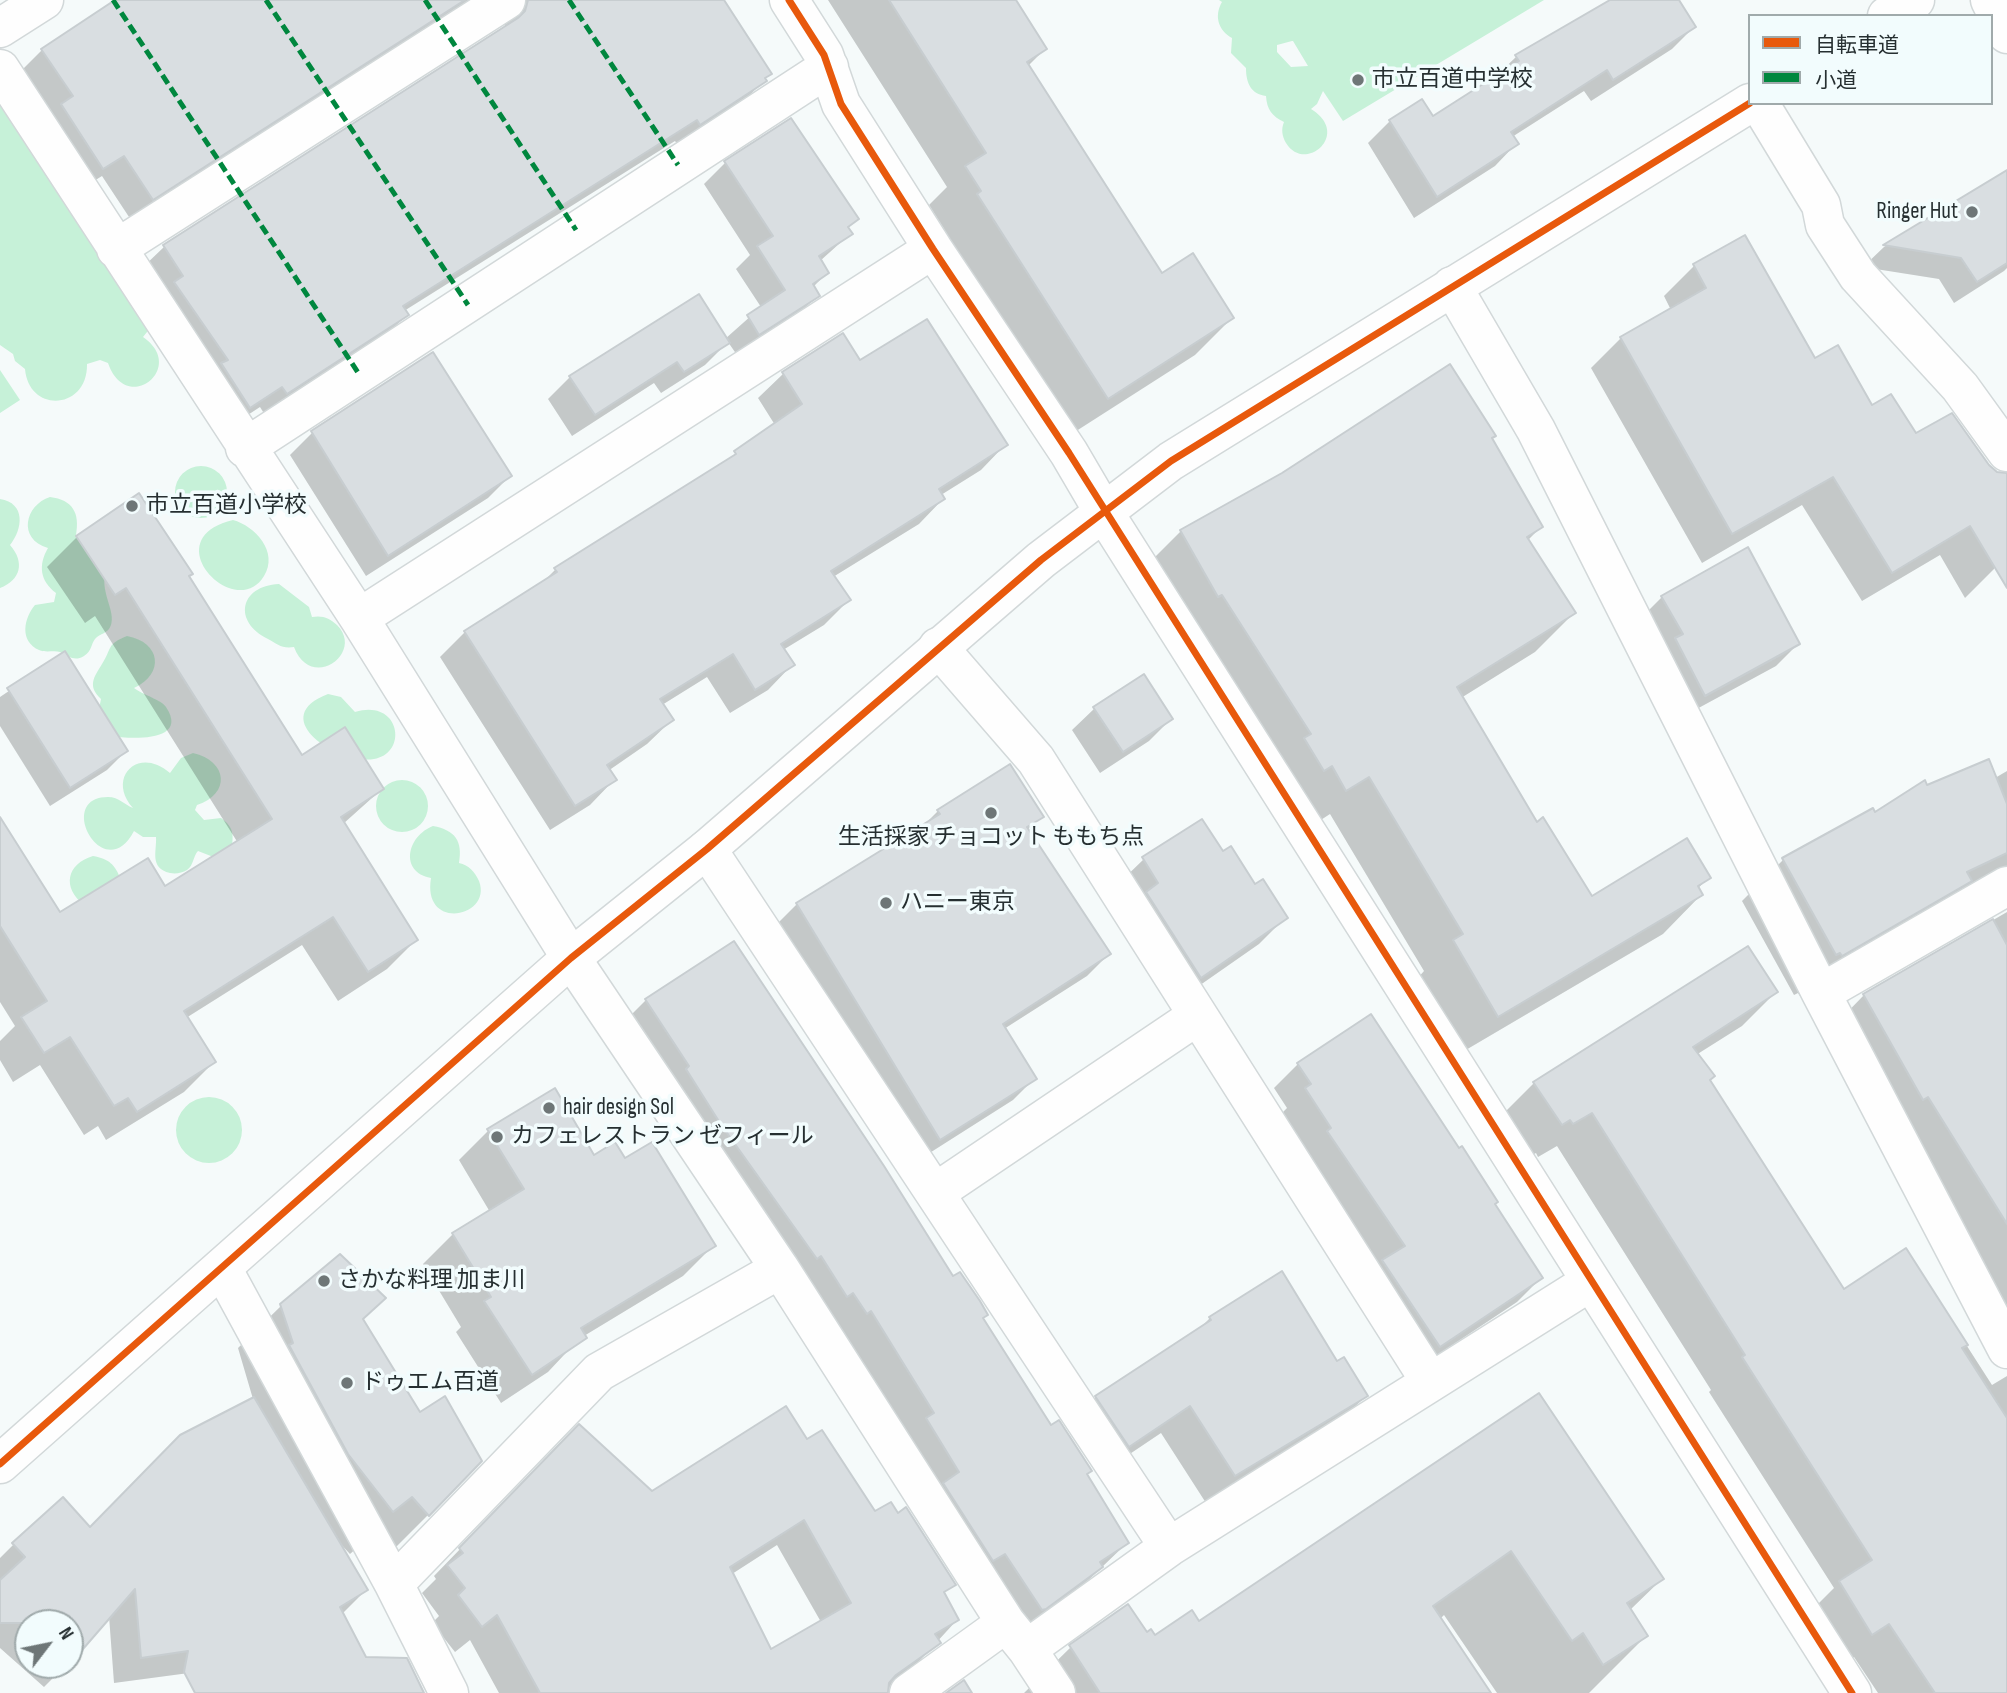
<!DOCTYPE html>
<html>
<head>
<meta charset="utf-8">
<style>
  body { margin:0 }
  #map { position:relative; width:2007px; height:1693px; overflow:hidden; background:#f5fafa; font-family:"Sofia Sans Condensed","Noto Sans JP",sans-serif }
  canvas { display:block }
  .legend { position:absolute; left:1748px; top:14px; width:245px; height:91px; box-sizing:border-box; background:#f2fcfd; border:2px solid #a0aaab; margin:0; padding:9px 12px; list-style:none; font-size:21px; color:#262f31 }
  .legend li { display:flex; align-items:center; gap:14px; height:35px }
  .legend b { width:35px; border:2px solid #a0aaab }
  .north { position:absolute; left:14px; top:1609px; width:70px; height:70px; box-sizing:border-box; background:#f2fcfd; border:2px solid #a0aaab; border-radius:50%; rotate:58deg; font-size:19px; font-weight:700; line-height:28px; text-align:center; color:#262f31 }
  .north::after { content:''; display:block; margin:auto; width:24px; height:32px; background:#6e7677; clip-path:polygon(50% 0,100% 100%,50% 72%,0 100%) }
</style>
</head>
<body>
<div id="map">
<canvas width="2007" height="1693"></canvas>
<ul class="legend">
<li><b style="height:9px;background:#e8590c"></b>自転車道</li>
<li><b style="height:9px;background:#00873e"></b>小道</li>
</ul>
<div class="north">N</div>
</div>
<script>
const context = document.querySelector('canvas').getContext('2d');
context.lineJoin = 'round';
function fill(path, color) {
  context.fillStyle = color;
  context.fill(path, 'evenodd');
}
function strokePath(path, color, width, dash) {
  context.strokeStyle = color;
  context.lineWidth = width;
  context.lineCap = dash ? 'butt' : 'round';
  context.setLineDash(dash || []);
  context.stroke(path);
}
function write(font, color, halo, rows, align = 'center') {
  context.font = font + ' "Sofia Sans Condensed","Noto Sans JP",sans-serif';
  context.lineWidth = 7;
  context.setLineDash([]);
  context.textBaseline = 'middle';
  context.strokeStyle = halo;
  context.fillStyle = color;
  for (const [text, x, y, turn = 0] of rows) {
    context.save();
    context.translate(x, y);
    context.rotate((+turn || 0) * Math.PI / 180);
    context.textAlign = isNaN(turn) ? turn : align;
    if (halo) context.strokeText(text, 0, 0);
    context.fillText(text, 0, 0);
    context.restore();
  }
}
const green = new Path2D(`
  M1219,0H1544L1343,121L1323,91L1317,104L1311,109C1352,134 1305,174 1286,143C1282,136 1281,129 1284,122C1272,116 1267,110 1266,96C1251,94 1246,83 1246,68L1231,53L1232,38C1218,30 1214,16 1222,2ZM1292,41H1293L1308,66L1291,67L1277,52V45Z
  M0,96L151,327L143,337C188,368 126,416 108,363L100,360L87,364C88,410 29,414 25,369L15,361L13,354L0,345Z
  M0,370L20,400L0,413Z
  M175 492a26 26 0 1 1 52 0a26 26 0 1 1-52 0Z
  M50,497C73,500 80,513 76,535H83L106,569C99,592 116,610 111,625C108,634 100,633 95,639C91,644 92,651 84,656C74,662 69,656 60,652C54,650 46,653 39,650C19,641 24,618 35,605L54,602L56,593C40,581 38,565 48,548C17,539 25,505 50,497Z
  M0,499C26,503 23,529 10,545C25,562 21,580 0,588Z
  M233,520C255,526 279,552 264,576C236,623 153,539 233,520Z
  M279,584L309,607L312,617C322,615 330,618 337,625C365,653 311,692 294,647C282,649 277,644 268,639C233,622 239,586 279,584Z
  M127,636C161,642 165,674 134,688C143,695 162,700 166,707C190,743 128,739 112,736L98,714L101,699C87,686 94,677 102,664C112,649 106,644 127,636Z
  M328,694L341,697L355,712C400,698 409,753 374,759C339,765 265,718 328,694Z
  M193,753C228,761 231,794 197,805L195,810L204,820L221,818C232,826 234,832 232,846L216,858L198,851C193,856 194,865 187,870C182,873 176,874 170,873C149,868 157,851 156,837H143L134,831C104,888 54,797 108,797C119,797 125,805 133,808C106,778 138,745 170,773L181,758Z
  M376 806a26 26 0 1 1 52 0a26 26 0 1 1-52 0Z
  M433,826C455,830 463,841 459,863C469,865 475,872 479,881C493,917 422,932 431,878C399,872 407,836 433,826Z
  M93,856C109,859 115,864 121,880L84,905C62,888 66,864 93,856Z
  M176 1130a33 33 0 1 1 66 0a33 33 0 1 1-66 0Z`);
const shadow = new Path2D(`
  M115,0H480L131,220L102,176L81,189L20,72L42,50Z
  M488,0H712L769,74L743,103L678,145L675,141L404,311L407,315L385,336L265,415L260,407L228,428L142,268L164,247L505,28L503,9Z
  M828,0H1013L1045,49L1027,67L1161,275L1232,318L1195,355L1070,435L941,233L944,229L929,205L947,187Z
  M1614,0H1677L1694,27L1672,49L1591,101L1584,91L1512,137L1516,144L1495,166L1414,218L1368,143L1390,121L1432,118L1493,79L1516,57Z
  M725,163L856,219L847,229L850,234L820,261L827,273L813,287L818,295L796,317L737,355L728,342L705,365L661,393L654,383L572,436L548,399L570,377L725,339L761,307L736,269L750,255L704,184Z
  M1987,184L2007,195V268L2004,271L1954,303L1939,279L1863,267L1884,247Z
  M1745,238L1814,361L1871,408L1915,436L1988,467L1998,474H2007V535L1994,569L1965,598L1940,555L1862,601L1802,505L1702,563L1591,368L1621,338L1671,310L1664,296L1694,266Z
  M432,354L510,476L488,498L366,576L290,455L312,433Z
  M859,363L1005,445L981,470L941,495L943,499L919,524L833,577L849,600L824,625L783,650L792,665L768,690L730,713L707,677L662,705L672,720L647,744L608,771L614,780L590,805L550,830L440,657L465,632L539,586L556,569L724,464L775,425L758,398L783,374Z
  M1491,439L1541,527L1527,541L1574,613L1535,652L1461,698L1536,824L1592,898L1709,878L1697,889L1701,895L1663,934L1459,1054L1416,980L1424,971L1330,814L1307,829L1142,570L1181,531Z
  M138,496L301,757L382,789L343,824L416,940L387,969L338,1001L302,945L186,1018L214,1062L184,1092L106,1140L98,1126L84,1135L40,1065L13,1082L0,1060V1041L15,1026L0,1002V821L59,915L165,888L238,843L95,616L85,623L47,567L77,537Z
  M1662,597L1798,644L1776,666L1682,717L1640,619Z
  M64,654L126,751L107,770L50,806L0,726V697Z
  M1095,708L1171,719L1149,741L1100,773L1072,730Z
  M2007,771V874L1800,996L1798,993L1794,995L1742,901L1783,860L1927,787L1995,778Z
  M938,811L1041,816L1027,830L1109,954L1087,976L1004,1029L1035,1078L1013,1100L917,1161L775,926L797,904L922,827Z
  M1223,853L1286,917L1259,944L1173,1004L1116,886L1144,859Z
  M2007,912V1331L1830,1030L1864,995Z
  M1776,992L1742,1026L1696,1055L1708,1081L1843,1291L1906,1251L1992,1385L2007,1376V1693H1878L1854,1657L1838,1668L1806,1616L1834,1588L1709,1392L1711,1390L1557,1146L1538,1157L1536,1153L1527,1158L1500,1117L1534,1083Z
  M646,1000L952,1279L1086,1475L1127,1543L1075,1593L1015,1635L620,1026Z
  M1298,1064L1458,1151L1541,1278L1517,1302L1415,1370L1282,1113L1287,1108L1274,1088Z
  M489,1130L594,1157L625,1160L713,1246L683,1276L579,1339L548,1372L501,1403L456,1332L461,1327L423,1264L453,1234L490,1212L459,1160Z
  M384,1298L362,1320L428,1515L386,1557L368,1538L350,1554L335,1538L366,1590L342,1614L324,1655L114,1683L109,1616L70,1661V1623H28V1665H66L44,1687L0,1648V1558L14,1544L90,1530L253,1399L238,1348L281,1306Z
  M1210,1318L1337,1363L1366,1396L1337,1424L1206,1503L1161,1433L1100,1474L1068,1426L1096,1397L1197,1331Z
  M1539,1395L1662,1579L1630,1610L1646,1636L1589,1693H1497L1444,1615L1440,1619L1489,1693H1024L1071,1647L1146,1634L1154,1638L1198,1623Z
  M806,1442L874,1513L953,1584L943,1594L957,1620L912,1669L883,1693H499L470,1640L455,1652L432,1623L439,1616L422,1593L436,1579L434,1576L553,1453L652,1494ZM777,1545L821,1622L771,1652L732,1574Z`);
const building = new Path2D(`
  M115,0H465L153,200L124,156L103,169L61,104L73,96L41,49Z
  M528,0H724L772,74L765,78L767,81L700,125L697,120L403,306L409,315L287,394L282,387L250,408L221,363L228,360L174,282L183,276L163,245L518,18L525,11Z
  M889,0H1016L1047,49L1027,62L1162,273L1193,253L1234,318L1108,399L977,194L981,191L965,166L986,153Z
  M1610,0H1679L1696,27L1613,80L1607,70L1511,132L1519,144L1437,197L1389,120L1422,99L1433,116L1519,61L1515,55Z
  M791,118L859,219L848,227L853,234L819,256L829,273L813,284L820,296L759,335L747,315L785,290L757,246L773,236L724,161Z
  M2007,170V263L1977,282L1961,258L1883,245Z
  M1745,235L1815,358L1838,345L1872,405L1891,394L1916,433L1952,413L1989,465L1997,472L2007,473V588L1970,526L1892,573L1833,477L1732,534L1620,337L1706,288L1693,264Z
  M699,294L730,343L684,372L677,362L595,415L569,376Z
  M927,319L1008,445L939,489L945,499L831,571L851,600L781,644L795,665L755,690L733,654L660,699L674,720L607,765L617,780L575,806L464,631L557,572L554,568L736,454L734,451L802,404L782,372L843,333L860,360Z
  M433,352L512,476L388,556L311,431Z
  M1450,364L1496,436L1492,438L1543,527L1527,537L1576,613L1457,687L1537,822L1543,817L1592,896L1687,838L1711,878L1698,886L1703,895L1498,1017L1453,940L1463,934L1369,777L1346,791L1332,766L1324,771L1304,738L1311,734L1222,595L1218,597L1180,530L1282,473Z
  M139,493L193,574L189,576L302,755L345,727L384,789L341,817L418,940L368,972L333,917L184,1011L216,1062L137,1112L128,1098L114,1106L70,1037L44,1053L21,1017L47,1001L0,926V817L60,912L148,858L165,886L272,819L126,588L115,595L76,536Z
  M1748,547L1800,644L1705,696L1675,638L1683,634L1661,596Z
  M65,651L128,751L70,788L7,688Z
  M1144,674L1173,719L1123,752L1093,707Z
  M1989,759L2007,804V853L1967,872L1972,881L1842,956L1840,953L1836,955L1782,858L1873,808L1875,812L1925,780L1927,785Z
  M1010,764L1044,817L1027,827L1111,954L1003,1024L1037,1079L940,1140L796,903L940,814L937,810Z
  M1202,819L1223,851L1231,846L1255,884L1263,879L1288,918L1201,978L1146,892L1158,883L1142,857Z
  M1993,919L2007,945V1224L1928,1097L1923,1100L1863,994Z
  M734,941L884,1166L953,1276L960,1272L980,1301L988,1315L983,1318L1051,1425L1059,1420L1092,1471L1087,1474L1129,1543L1100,1562L1103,1567L1046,1609L1042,1610L1005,1554L993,1561L943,1483L959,1472L926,1418L934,1413L871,1311L867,1314L853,1293L847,1297L821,1256L817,1259L720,1123L686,1069L689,1066L645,999Z
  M1748,946L1778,992L1693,1047L1715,1076L1710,1080L1844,1289L1906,1248L1968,1345L1962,1348L2007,1418V1693H1935L1889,1624L1872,1635L1839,1581L1872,1560L1742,1357L1745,1355L1592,1113L1573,1124L1570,1120L1562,1125L1533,1082Z
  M1371,1014L1459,1148L1462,1146L1498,1202L1495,1204L1543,1278L1440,1347L1382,1260L1405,1246L1327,1131L1331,1128L1305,1088L1311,1084L1297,1063Z
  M555,1088L594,1155L615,1142L625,1158L652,1142L716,1246L581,1328L587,1338L532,1375L484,1301L491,1297L452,1233L524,1189L487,1129Z
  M340,1254L386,1298L363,1319L420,1412L445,1396L482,1461L429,1516L412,1497L393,1512L348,1454L289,1345L293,1343L280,1304Z
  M1282,1271L1337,1361L1344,1357L1368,1396L1235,1476L1190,1406L1129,1447L1095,1396L1211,1320L1209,1317Z
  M1539,1393L1664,1579L1627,1603L1648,1636L1603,1665L1583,1633L1572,1641L1511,1551L1433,1606L1491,1693H1100L1069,1645L1128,1604L1147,1632L1151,1629L1155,1635L1192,1610L1199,1621Z
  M254,1397L368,1590L340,1607L366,1657L407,1658L424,1693H195L184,1672L188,1651L141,1658L135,1589L70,1664V1623H0V1580L25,1557L12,1543L63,1497L90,1527L180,1435Z
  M786,1406L807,1439L822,1430L875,1511L891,1502L898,1513L906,1507L956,1585L944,1592L959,1620L935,1634L941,1643L896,1675L889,1683L888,1693H540L497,1615L482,1627L458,1595L465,1588L447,1565L463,1553L459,1548L579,1424L652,1491ZM804,1520L851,1603L771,1649L730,1567Z
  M964,1680L972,1693H946Z`);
const street = new Path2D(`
  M789,0L824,55L841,104L933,249L1069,453L1103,511
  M0,28L44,0
  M0,69L359,618L571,958L780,1269L1006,1623L1027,1649L1056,1693
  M1759,103L1821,205L1825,225L1858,276L1960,387L2007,452
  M116,249L506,0
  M1452,286L1536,430L1821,993L2007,1349
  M245,448L829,67
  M359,618L933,249
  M938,647L1036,760L1430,1381
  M707,849L1169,1547
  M1821,993L2007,886
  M936,1192L1197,1016
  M222,1268L394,1584L449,1693
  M394,1584L599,1372L780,1269
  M1027,1649L1169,1547L1590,1282
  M909,1693L1006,1623`);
const secondary = new Path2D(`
  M1990,0L2007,34
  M1887,16L1915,0
  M1103,511L1852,1693
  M0,1464L571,958L707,849L1041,560L1171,461L1750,103`);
const quiet = new Path2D(`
  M113,0L359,374
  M266,0L468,305
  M425,0L576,230
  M569,0L678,165`);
const cycleway = new Path2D(`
  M789,0L824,55L841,104L933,249L1069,453L1852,1693
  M0,1464L571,958L707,849L1041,560L1171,461L1750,103`);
const markers = [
  [1358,80,7,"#6e7677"],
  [1972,212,7,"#6e7677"],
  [132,506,7,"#6e7677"],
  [991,813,7,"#6e7677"],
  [886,903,7,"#6e7677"],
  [549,1108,7,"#6e7677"],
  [497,1137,7,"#6e7677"],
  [324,1281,7,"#6e7677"],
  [347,1383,7,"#6e7677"]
];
const poiNames = [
  ["市立百道中学校",1372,80],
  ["Ringer Hut",1958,212,"right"],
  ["市立百道小学校",146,506],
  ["生活採家 チョコット ももち点",991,838,"center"],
  ["ハニー東京",900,903],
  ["hair design Sol",563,1108],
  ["カフェレストラン ゼフィール",511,1137],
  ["さかな料理 加ま川",338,1281],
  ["ドゥエム百道",361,1383]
];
fill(green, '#c6f1d8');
fill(shadow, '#0003');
fill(building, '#d9dee1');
strokePath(building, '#c7cdd0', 2);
strokePath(street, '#d2d8d9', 41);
strokePath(secondary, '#d2d8d9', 41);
strokePath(street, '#fefefe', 38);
strokePath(secondary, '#fefefe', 38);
strokePath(quiet, '#00873e', 5, [10, 5]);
strokePath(cycleway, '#e8590c', 7);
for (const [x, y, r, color] of markers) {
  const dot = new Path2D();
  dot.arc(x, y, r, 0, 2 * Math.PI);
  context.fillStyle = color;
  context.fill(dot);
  strokePath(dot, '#f2fcfd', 2.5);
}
write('23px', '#262f31', '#f2fcfd', poiNames, 'left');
</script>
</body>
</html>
